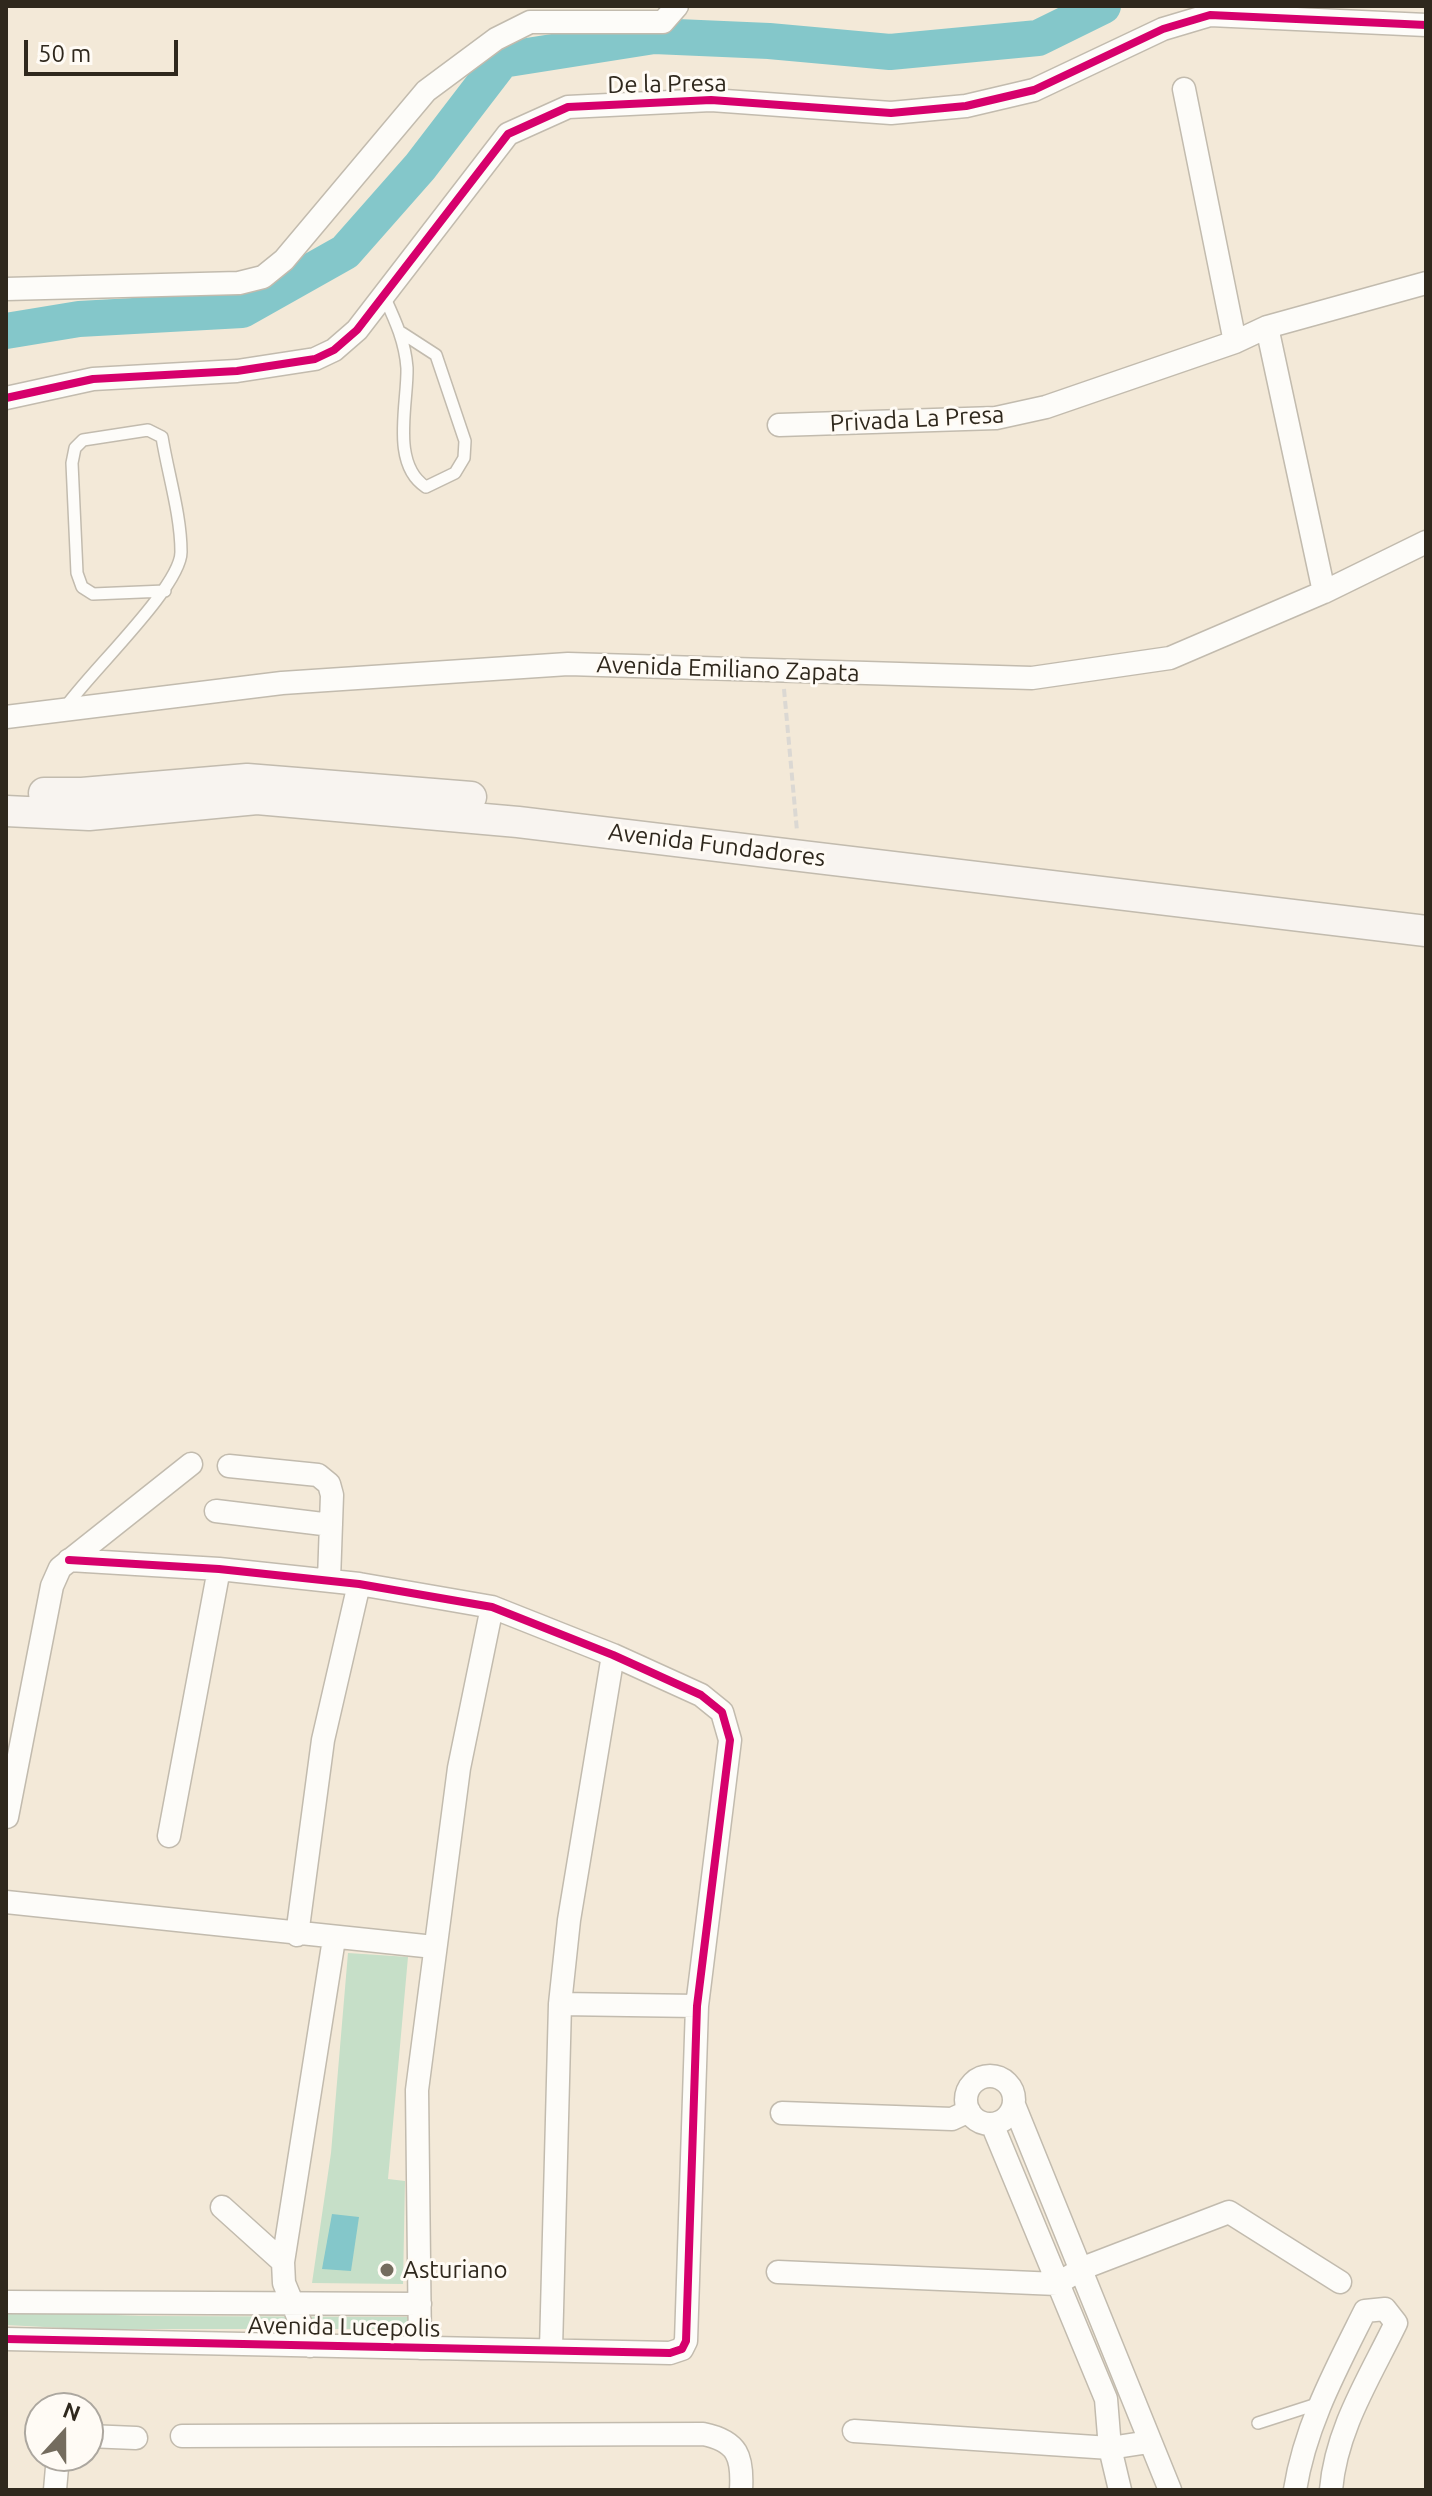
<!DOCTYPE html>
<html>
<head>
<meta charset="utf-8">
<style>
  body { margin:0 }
  #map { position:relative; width:1432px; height:2496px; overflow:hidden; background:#f3e9d8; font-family:Ubuntu,sans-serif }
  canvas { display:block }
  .frame { position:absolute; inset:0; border:8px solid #2f281d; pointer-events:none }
  .north { position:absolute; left:24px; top:2392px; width:80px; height:80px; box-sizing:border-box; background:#fffbf5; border:2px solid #aca79f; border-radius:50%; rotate:21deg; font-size:22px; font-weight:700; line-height:32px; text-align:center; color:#2f281d }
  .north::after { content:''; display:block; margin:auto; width:28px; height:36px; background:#746c5e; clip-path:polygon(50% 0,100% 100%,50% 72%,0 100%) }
  .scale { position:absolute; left:24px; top:40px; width:154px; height:36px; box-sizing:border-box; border:4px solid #2f281d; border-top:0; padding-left:10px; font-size:24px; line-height:28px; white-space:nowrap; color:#2f281d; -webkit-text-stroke:6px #fffbf5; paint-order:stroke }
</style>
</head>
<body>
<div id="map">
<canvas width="1432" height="2496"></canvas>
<div class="frame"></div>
<div class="north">N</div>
<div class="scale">50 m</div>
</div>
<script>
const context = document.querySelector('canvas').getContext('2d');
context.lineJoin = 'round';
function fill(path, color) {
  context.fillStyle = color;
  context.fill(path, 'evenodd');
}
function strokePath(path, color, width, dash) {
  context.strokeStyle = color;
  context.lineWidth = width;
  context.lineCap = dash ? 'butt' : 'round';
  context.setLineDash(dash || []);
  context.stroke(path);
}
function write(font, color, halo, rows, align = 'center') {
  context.font = font + ' Ubuntu,sans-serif';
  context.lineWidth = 6;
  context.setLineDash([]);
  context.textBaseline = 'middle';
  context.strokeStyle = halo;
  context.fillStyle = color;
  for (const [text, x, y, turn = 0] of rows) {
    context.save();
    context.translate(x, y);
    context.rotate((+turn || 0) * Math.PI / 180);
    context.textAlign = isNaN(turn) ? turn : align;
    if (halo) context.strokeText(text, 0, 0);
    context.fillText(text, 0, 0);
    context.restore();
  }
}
const green = new Path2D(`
  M348,1953L408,1957L388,2179L405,2181L403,2284L312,2283L331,2153Z
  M6,2311L142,2316L408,2317L407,2327L382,2329H83L6,2325Z`);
const water = new Path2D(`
  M332,2214L359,2217L351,2271L322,2269Z`);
const river = new Path2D(`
  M6,331L79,319L242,310L345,252L420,167L502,60L654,36L769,41L890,52L1038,38L1103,6`);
const path = new Path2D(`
  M784,689L797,831`);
const lane = new Path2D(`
  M384,296C395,320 405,341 407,368C408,403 390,464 426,487L455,473L464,458L465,441L436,355L402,333
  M65,708C88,674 181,587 181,552C181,515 168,474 162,437L148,430L83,440L75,448L72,463L77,573L82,587L93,594L165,591
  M1258,2423L1320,2403`);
const street = new Path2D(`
  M1184,89L1235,342
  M6,289L239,283L263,277L284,260L426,91L496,39L530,22H663L677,6
  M1267,327L1324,592
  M6,398L93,379L237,371L315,359L334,350L357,330L508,134L568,107L711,100L891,113L966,106L1034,90L1163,29L1210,15L1426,25
  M779,425L996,418L1046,407L1235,342L1267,327L1426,283
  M6,717L282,683L568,664L1032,678L1170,658L1324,592L1426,542
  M229,1466L318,1475L329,1484L332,1495L329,1580
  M216,1511L331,1525
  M7,1817L52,1586L60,1568L191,1464
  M169,1836L219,1569
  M6,1902L434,1947
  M297,1935L323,1740L359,1584
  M560,2004L697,2006
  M966 2100a24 24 0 1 1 48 0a24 24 0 1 1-48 0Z
  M1014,2105L1170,2490
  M782,2113L952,2119L969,2111
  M992,2124L1106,2399L1110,2448L1120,2490
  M222,2207L283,2262
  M778,2272L1057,2284L1083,2268L1229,2212L1340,2282
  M6,2302L420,2304
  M6,2339L670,2353L682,2349L686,2341L697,2006L730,1740L722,1712L701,1695L613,1655L492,1607L359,1584L219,1569L69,1560
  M310,2346L284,2283L283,2262L334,1939
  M420,2348L417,2090L459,1768L492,1607
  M551,2349L560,2004L569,1920L613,1655
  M854,2431L1110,2448L1149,2442
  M88,2436L136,2438
  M182,2436L703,2434C738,2441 743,2457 741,2490
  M55,2490L58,2456
  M1295,2490C1305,2426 1336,2369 1365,2311L1385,2309L1396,2323C1370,2377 1336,2429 1331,2490`);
const secondary = new Path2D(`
  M44,793H82L247,779L471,797
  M6,811L89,815L257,799L518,822L1426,931`);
const cycleway = new Path2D(`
  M6,398L93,379L237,371L315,359L334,350L357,330L508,134L568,107L711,100L891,113L966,106L1034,90L1163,29L1210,15L1426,25
  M6,2339L670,2353L682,2349L686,2341L697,2006L730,1740L722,1712L701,1695L613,1655L492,1607L359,1584L219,1569L69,1560`);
const markers = [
  [387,2270,8,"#746c5e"]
];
const streetNames = [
  ["De la Presa",667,84,-1],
  ["Privada La Presa",917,419,-3],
  ["Avenida Emiliano Zapata",728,669,2],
  ["Avenida Fundadores",717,845,7],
  ["Avenida Lucepolis",344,2327,1]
];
const poiNames = [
  ["Asturiano",403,2270]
];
fill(green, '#c6dfc8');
fill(water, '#84c7ca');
strokePath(river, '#84c7ca', 36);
strokePath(lane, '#c2bbae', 14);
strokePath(street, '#c2bbae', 25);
strokePath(secondary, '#c2bbae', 33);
strokePath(path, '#dbd8d3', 4, [8, 4]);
strokePath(lane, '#fdfcf9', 11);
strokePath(street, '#fdfcf9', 22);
strokePath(secondary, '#f8f4f0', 30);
strokePath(cycleway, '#d6006c', 8);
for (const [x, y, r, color] of markers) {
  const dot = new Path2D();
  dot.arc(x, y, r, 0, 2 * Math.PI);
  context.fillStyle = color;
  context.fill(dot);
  strokePath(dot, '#fffbf5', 3);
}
write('24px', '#2f281d', '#fffbf5', streetNames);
write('24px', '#2f281d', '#fffbf5', poiNames, 'left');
</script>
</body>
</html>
